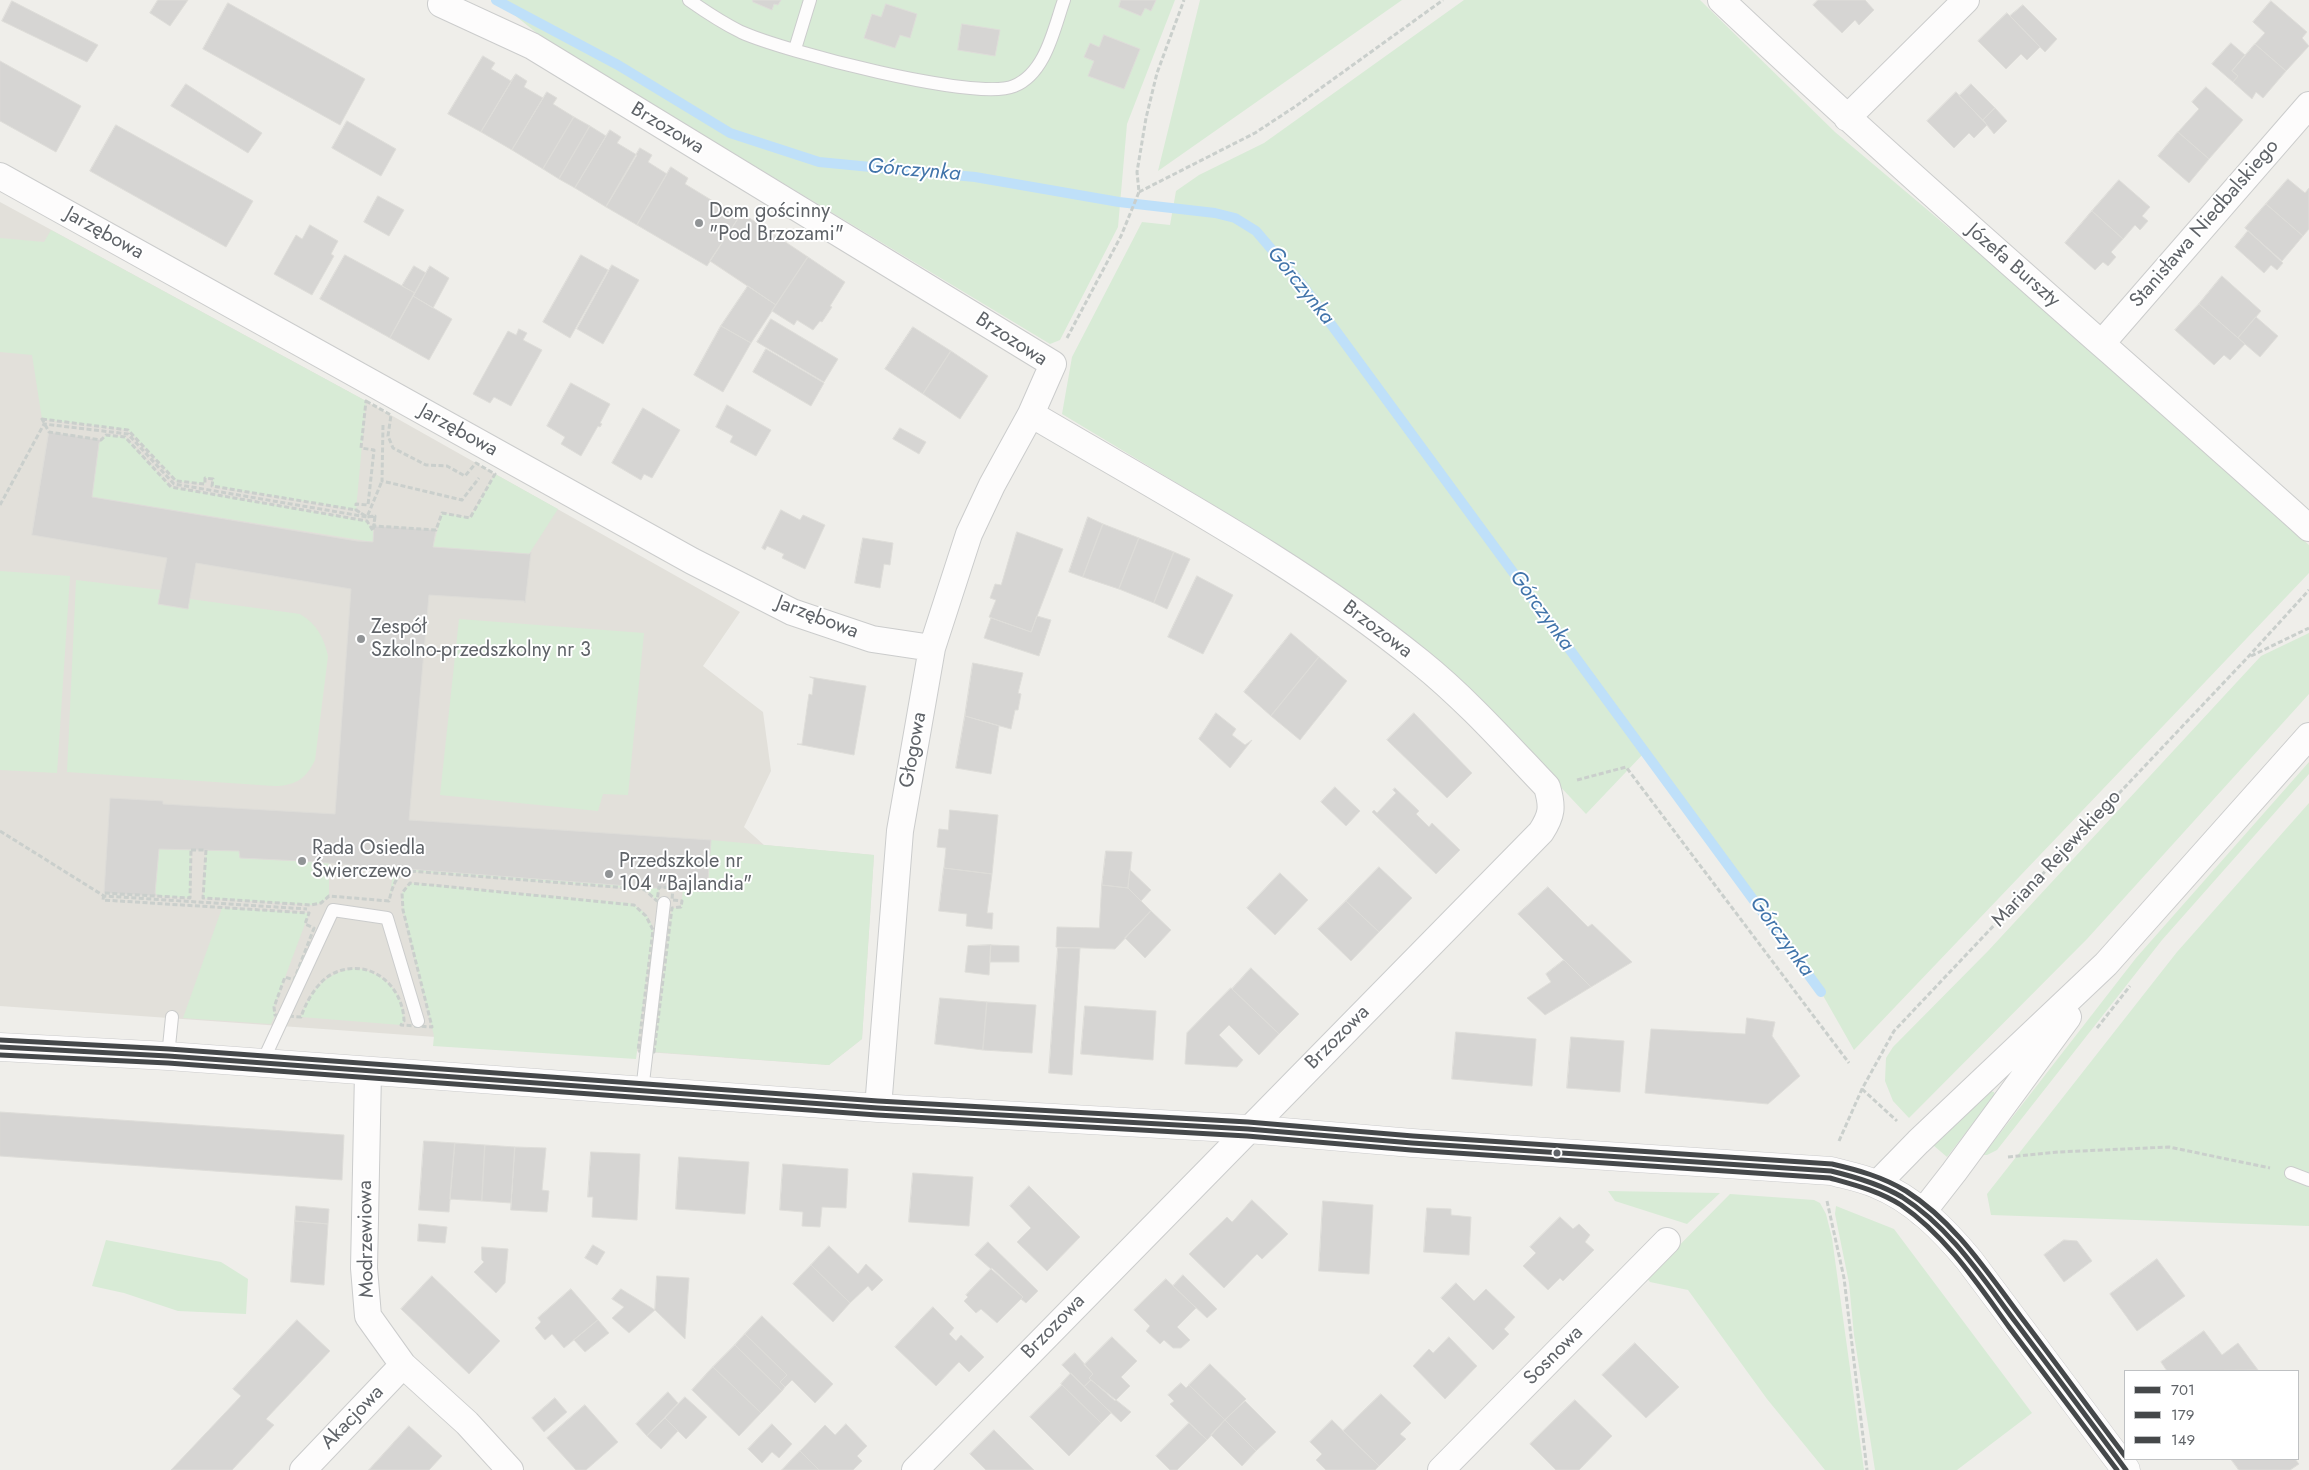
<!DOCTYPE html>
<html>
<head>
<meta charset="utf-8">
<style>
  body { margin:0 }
  #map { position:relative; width:2309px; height:1470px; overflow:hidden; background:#efeeea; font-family:Jost,sans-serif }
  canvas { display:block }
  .legend { position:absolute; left:2124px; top:1370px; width:175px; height:90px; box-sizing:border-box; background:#fff; border:1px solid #bfc1c3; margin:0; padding:6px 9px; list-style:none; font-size:15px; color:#5f6368 }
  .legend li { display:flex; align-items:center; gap:10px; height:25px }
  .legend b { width:25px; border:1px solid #bfc1c3 }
</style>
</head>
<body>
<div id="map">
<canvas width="2309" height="1470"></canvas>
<ul class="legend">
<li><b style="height:6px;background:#45484a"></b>701</li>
<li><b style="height:6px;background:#45484a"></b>179</li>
<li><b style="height:6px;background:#45484a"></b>149</li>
</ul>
</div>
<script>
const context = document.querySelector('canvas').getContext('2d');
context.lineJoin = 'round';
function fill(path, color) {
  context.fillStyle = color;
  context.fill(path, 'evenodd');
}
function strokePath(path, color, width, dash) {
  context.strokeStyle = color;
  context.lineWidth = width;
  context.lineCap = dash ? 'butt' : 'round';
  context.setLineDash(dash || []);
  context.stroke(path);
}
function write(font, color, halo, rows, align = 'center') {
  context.font = font + ' Jost,sans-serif';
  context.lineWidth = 4;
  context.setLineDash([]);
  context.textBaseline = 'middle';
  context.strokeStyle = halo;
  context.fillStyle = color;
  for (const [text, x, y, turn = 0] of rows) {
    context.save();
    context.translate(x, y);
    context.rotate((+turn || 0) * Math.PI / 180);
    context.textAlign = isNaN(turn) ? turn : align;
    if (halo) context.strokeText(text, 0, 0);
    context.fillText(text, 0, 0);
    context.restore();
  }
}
const education = new Path2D(`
  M0,202L366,401L740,612L703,666L763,712L771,771L744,827L764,845L874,855L862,1039L829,1065L0,1006Z`);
const green = new Path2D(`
  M496,0H1175L1127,124L1118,227L1060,340L1050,344L544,39Z
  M1200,0H1402L1158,171Z
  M1464,0H1700L1835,132L2102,357L2309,545V573L1854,1050L1821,992L1645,752L1586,814L1475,696L1392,622L1255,530L1062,414L1072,357L1142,222L1170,225L1176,191L1199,175L1264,143Z
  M51,230L366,401L356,510L212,486L213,479L206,478L205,484L176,481L128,430L42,419L32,355L0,352V238L44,242Z
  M106,435L125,437L171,487L367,521L373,531V542L92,497L99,443Z
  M495,474L558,509L529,554L433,547L442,513L470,518Z
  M0,571L70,576L57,773L0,770Z
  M76,580L161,590L158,604L190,599L300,614C317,624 324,638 328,656L315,760C306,779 295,786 274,786L67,772Z
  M459,619L644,633L628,795L603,794L598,811L440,795Z
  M2309,633V694L2087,939L1909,1118L1893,1101L1885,1081L1886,1058L1893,1047L1988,951L2261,656Z
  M2309,762V774L2162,940L1997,1150L1987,1155H1983L2136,958Z
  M2309,803V1226L1991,1215L1987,1194L2177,952Z
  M711,840L874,855L862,1039L829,1065L654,1052L672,908H681L683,889L707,892Z
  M159,849L191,850L190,898L157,896L155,893Z
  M206,850L239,851L240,858L329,863V896L321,903L311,905L203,898Z
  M394,868L659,887L657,901L646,890L641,889L409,871C395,874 392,889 389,901Z
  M410,883L629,903C641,908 651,917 653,930L636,1059L433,1046L434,1036L403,910L402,893Z
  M222,908L309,913L274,1007L275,1015L271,1024L183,1018Z
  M358,968C386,975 403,992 404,1021L401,1025L301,1017C310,989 328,971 358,968Z
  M1990,1091L1994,1092L1995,1095L1947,1157L1933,1145Z
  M1608,1191L1720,1193L1687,1224L1615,1201Z
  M1730,1194L1814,1200L1820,1203L1826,1214L1832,1238L1864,1470H1825L1767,1399L1688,1290L1650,1282L1647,1278Z
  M1836,1206L1894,1229L2032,1413L1957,1470H1875L1854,1335L1849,1283L1835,1214Z
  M106,1240L221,1262L248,1279L246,1314L178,1311L124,1293L92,1286Z`);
const stream = new Path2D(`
  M496,0L618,65L730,133L819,162L975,177L1119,202L1215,213L1235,218L1256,231L1303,286L1821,992`);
const building = new Path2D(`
  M158,0H188L170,26L150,13Z
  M753,0H781L778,5L774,4L772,10L753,2Z
  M1121,0H1156L1151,11L1145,8L1141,16L1119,7Z
  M1818,0H1865L1874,10L1859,25L1855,20L1842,33L1813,5Z
  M12,1L98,45L87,62L2,21Z
  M2271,1L2307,32L2302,38L2309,46L2286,71L2255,44L2265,33L2253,22Z
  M228,3L365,79L340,125L203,49Z
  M886,4L917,14L910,38L900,35L895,48L864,38L872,14L881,17Z
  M2023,5L2057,39L2045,52L2010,16Z
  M2007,13L2040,47L2027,60L2021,54L2006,69L1978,41Z
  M962,24L1000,30L995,56L958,50Z
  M1104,35L1140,49L1124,89L1088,76L1094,61L1084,57L1090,43L1099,47Z
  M2231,43L2245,55L2232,71L2238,76L2233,82L2212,64Z
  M2255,44L2286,71L2263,98L2256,92L2252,99L2233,82L2238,76L2232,71Z
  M483,56L495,63L491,69L511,81L515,75L481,132L448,114Z
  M0,61L81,106L56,152L0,121Z
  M516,74L527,81L524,87L543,98L512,150L481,132Z
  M186,84L262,133L248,153L171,106Z
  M1971,84L1995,108L1983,120L1959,96Z
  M2206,87L2243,120L2209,159L2178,132L2199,109L2192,102Z
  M547,92L557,98L553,104L574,117L543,169L512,150Z
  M1956,92L1987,125L1974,138L1969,133L1954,148L1927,121Z
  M1995,108L2007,121L1994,134L1983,120Z
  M574,117L590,126L559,179L543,169Z
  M347,121L396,149L381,176L332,148Z
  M116,125L253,201L226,247L90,171Z
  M590,126L606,136L575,188L559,179Z
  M610,130L621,137L617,143L637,155L606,207L575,188Z
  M2178,132L2209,159L2189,183L2158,156Z
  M640,148L652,155L648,162L667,174L637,225L606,207Z
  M671,167L688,178L685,184L739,217L707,266L637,225Z
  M2288,179L2305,193L2309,188V229L2303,236L2266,204Z
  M2119,180L2150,207L2142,216L2148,221L2140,230L2135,225L2123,239L2092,211Z
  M378,196L404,210L389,236L364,222Z
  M2266,204L2303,236L2282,261L2245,228Z
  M2092,211L2123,239L2111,252L2116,257L2108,266L2103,262L2095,270L2065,243Z
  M742,213L808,257L776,305L710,261Z
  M310,225L338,241L331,254L334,256L312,295L274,274L296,235L302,239Z
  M2248,231L2283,263L2277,270L2271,265L2264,273L2235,247Z
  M345,255L415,293L390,338L320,299Z
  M581,255L608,270L570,338L543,322Z
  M808,257L845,282L830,306L832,307L822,322L820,321L813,330L797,320L794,325L772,311Z
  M612,265L639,280L603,344L577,329Z
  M414,266L426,273L415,293L402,286Z
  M430,266L449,278L433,308L413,296Z
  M2222,276L2261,311L2238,338L2199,304Z
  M748,286L776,305L751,343L721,326Z
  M413,296L452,319L429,360L390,338Z
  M2199,304L2245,344L2230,360L2224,355L2214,365L2175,330Z
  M2256,317L2278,336L2260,357L2238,338Z
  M771,319L838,359L824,382L757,342Z
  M721,326L751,343L723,392L694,375Z
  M913,327L951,351L923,394L885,369Z
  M519,329L527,333L523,340L542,350L511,406L494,397L490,403L473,394L508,331L516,335Z
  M766,349L824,383L811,406L753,372Z
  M951,351L988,376L960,419L923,394Z
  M571,383L610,404L600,423L602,424L600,427L598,426L581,456L561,444L565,437L547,426Z
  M727,405L771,430L756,456L730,442L733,436L716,427Z
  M643,408L680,430L652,478L644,474L641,480L612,463Z
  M900,428L926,442L919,454L893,439Z
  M49,432L101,440L99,443L92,497L357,541L373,542L374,526L436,530L433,547L529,554L531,552L525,603L524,601L429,595L409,820L711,840L707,892L302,861L240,858L239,851L159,849L155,893L157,896L104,893L110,798L163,801V804L335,814L351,589L196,563L188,609L158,604L167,558L32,535Z
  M781,510L800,520L803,515L825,525L805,569L782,558L784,554L767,546L765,550L762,548Z
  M1088,517L1103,524L1083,577L1069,572Z
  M1103,524L1139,538L1119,589L1083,577Z
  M1017,532L1063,549L1031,632L989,617L996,600L990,598L995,584L1001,585Z
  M863,538L893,543L890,565L884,564L880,588L855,583Z
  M1139,538L1174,552L1154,603L1119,589Z
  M1174,552L1190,559L1167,609L1154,603Z
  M1197,576L1233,595L1203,654L1168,637Z
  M1037,616L1051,620L1039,656L984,638L991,618L1031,632Z
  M1291,633L1319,657L1271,716L1244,692Z
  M1319,657L1347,681L1300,740L1271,716Z
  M973,663L1023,673L1018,693L1021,694L1018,710H1015L1011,729L965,716Z
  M810,677L866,686L854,755L797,744H802L809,694L812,695L814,679Z
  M1216,713L1236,729L1232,735L1245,745L1252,740L1230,768L1199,739Z
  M1414,713L1472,773L1447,798L1387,740Z
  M965,716L999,726L991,774L956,768Z
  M1335,787L1360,811L1346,826L1321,802Z
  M1395,788L1419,811L1416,814L1429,827L1432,823L1460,850L1436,874L1372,812L1374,810L1377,813L1396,793L1393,790Z
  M950,810L998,815L992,874L944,868L946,848L937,847L939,829L948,830Z
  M1106,851L1132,852L1128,888L1102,885Z
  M1379,867L1412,898L1379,932L1346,901Z
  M944,868L992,874L987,913H993L992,929L966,926L967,914L939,911Z
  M1130,870L1151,890L1141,901L1128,888Z
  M1280,873L1308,900L1275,935L1247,908Z
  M1102,885L1128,888L1151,911L1115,949L1056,947L1057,927L1099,928Z
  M1548,887L1588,927L1592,924L1632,962L1591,987L1518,914Z
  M1346,901L1379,932L1351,961L1318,929Z
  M1151,911L1171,930L1145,958L1125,938Z
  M991,945L1019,946V962H990Z
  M991,945L989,975L965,972L968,946Z
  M1058,948H1080L1072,1075L1049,1073Z
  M1564,960L1591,987L1545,1015L1527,998L1551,982L1546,974Z
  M1251,968L1299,1014L1279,1034L1232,989Z
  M1231,988L1279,1034L1259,1055L1229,1025L1219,1035L1243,1060L1237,1067L1185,1064L1187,1033Z
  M940,998L987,1002L983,1050L935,1044Z
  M987,1002L1036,1005L1032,1053L983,1050Z
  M1085,1006L1156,1011L1153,1060L1081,1054Z
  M1747,1018L1775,1022L1772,1036L1800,1076L1768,1104L1645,1093L1651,1029L1745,1034Z
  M1456,1032L1536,1039L1532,1086L1452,1079Z
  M1571,1037L1624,1041L1620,1092L1567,1088Z
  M0,1112L344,1135L342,1180L0,1156Z
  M424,1141L455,1143L449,1212L419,1210Z
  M455,1143L485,1145L482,1201L450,1199Z
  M485,1145L515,1147L511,1203L482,1201Z
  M515,1147L546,1148L542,1190L549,1191L547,1212L511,1210Z
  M591,1152L640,1154L637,1220L592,1217L593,1197H588Z
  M679,1157L749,1162L745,1214L676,1209Z
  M783,1164L848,1169L846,1208L822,1207L820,1227L802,1226L803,1212L780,1210Z
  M913,1173L973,1177L969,1226L909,1222Z
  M1029,1186L1080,1237L1047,1271L1017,1242L1031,1228L1010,1206Z
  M1252,1200L1288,1234L1262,1259L1257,1254L1224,1288L1189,1254L1227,1217L1232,1222Z
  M1323,1201L1373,1205L1369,1274L1319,1271Z
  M296,1206L329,1209L328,1224L295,1221Z
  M1427,1208L1451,1209V1215L1471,1217L1469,1255L1424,1252Z
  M1560,1217L1573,1229L1579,1224L1590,1235L1585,1242L1594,1250L1563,1281L1560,1278L1548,1290L1523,1266L1536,1253L1530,1247Z
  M295,1221L328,1224L324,1285L291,1282Z
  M419,1224L447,1227L445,1243L418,1241Z
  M2064,1240L2077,1241L2092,1261L2064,1282L2044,1255Z
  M988,1242L1038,1291L1026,1303L1021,1299L1023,1297L975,1255Z
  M593,1245L605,1252L597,1265L585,1258Z
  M829,1246L858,1274L866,1264L883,1280L872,1291L868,1286L850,1303L811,1265Z
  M482,1247L508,1249L505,1283L496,1293L474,1272L484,1262L482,1260Z
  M2157,1259L2185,1296L2137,1331L2110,1294Z
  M811,1265L850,1303L833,1322L793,1284Z
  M992,1268L1023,1297L997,1323L981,1309L976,1313L964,1301L968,1297L966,1295Z
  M1183,1275L1217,1309L1207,1318L1173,1286Z
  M432,1276L500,1341L469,1374L401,1309Z
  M657,1276L689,1278L685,1339L655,1310Z
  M1166,1279L1196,1308L1177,1327L1190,1340L1181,1348H1173L1164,1340L1160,1344L1146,1331L1150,1326L1134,1310Z
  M1456,1283L1474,1301L1486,1289L1515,1317L1504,1329L1509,1334L1493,1350L1441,1298Z
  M571,1289L598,1320L564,1348L552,1334L545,1340L535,1328L541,1322L538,1318Z
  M621,1289L655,1310L629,1333L612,1318L624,1307L612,1299Z
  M933,1307L954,1328L949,1334L956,1341L961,1335L984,1357L969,1372L959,1362L936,1386L895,1347Z
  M762,1316L833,1384L815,1403L792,1380L785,1387L780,1382L787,1375L745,1334Z
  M297,1320L330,1351L266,1419L274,1425L232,1470H171L241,1396L233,1389Z
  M598,1320L609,1333L585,1352L574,1340Z
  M2204,1331L2222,1355L2238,1343L2258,1370L2167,1371L2161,1362Z
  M745,1334L787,1375L780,1382L785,1387L782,1391L735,1345Z
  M1112,1337L1137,1361L1121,1377L1130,1386L1115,1401L1089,1378L1093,1374L1084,1365Z
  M1449,1337L1477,1366L1445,1399L1413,1366L1429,1349L1433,1353Z
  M1635,1343L1679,1387L1646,1418L1602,1375Z
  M735,1345L782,1391L761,1413L713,1367Z
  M1075,1353L1093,1374L1089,1378L1091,1380L1084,1387L1062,1365Z
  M1210,1364L1246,1399L1225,1420L1189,1385Z
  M713,1367L761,1413L739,1436L692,1390Z
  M1071,1373L1111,1413L1101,1423L1061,1384Z
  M1091,1380L1131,1412L1121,1422L1084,1387Z
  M1181,1383L1186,1388L1189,1385L1225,1420L1207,1440L1170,1404L1174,1401L1168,1395Z
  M1062,1385L1101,1423L1069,1456L1030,1417Z
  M668,1392L678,1403L647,1436L636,1424Z
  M1381,1394L1411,1423L1400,1434L1406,1439L1379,1466L1343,1431Z
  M685,1397L707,1417L686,1439L665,1418Z
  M555,1398L567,1412L544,1432L532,1418Z
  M1575,1400L1612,1436L1579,1470H1556L1530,1444Z
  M1245,1401L1276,1432L1256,1451L1225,1420Z
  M585,1405L618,1442L586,1470H576L547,1438Z
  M665,1418L678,1431L661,1449L647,1436Z
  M1225,1420L1256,1451L1242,1466L1211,1435Z
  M1332,1420L1379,1466L1375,1470H1326L1316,1460L1322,1454L1310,1442Z
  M1189,1423L1207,1440L1177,1470H1170L1156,1456Z
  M772,1424L792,1444L779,1458L772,1452L762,1463L748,1449Z
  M846,1424L867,1446L857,1456L862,1461L853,1470H819L800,1451L825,1425L835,1435Z
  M409,1426L442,1456L429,1470H369Z
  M994,1430L1034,1470H986L970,1454Z
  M800,1451L819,1470H782Z
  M2231,1459H2295L2299,1464L2290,1470H2239Z`);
const path = new Path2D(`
  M1139,192L1255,133L1296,106L1443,0
  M1067,338L1121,236L1139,192L1137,172L1146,118L1157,73L1184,0
  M366,401L391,415L388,436L393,448L426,465L447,466L465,476L476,463L495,474L470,518L442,513L436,530L374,526L375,516L367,517L356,510V504L368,505L374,450L361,448Z
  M42,419L128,430L176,481L205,484V478L213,479L212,486L356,510L367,517L375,516L373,531L367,521L171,487L125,437L106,435L101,440L49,432Z
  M383,425L382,481L462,500L479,478
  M0,505L44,424L128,434L174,484L367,517L382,481
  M2251,656L2309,628
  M1577,780L1626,767L1849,1063
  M0,831L104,896L307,909
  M191,850H206L203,898L311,905L321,903L329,896L389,901C392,889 395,874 409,871L641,889L645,890L657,901L659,887L673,888L672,900L682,901L681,907L672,908L654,1052L638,1051L653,930L646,916L634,905L410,883L402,893L403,910L432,1027L401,1025L404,1021C403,984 368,956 332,974C317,982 306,1002 301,1017L275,1015L274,1007L285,977L294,980L314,928L305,924L309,913L103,900L104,893L190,898Z
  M2097,1028L2130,986
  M1862,1089L1897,1121
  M1839,1141L1862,1089L1894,1031L2248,657L2309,590
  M2008,1157L2058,1152L2169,1147L2270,1168
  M1827,1201L1844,1278L1867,1470`);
const lane = new Path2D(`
  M689,0C706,12 723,23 741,32C783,51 976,102 1014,86C1046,73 1054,28 1064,0
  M795,49L810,0
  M168,1056L172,1017
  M262,1063L333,910L387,918L418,1021
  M642,1091L664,903
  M2291,1173L2309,1180`);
const street = new Path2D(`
  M1721,0C1913,181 2113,352 2309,528
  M441,4L532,46L1053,364L1031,414L992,485L969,534L932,648L900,831L878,1108
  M1847,118L1966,0
  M0,176L692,561L792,612L872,639L932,648
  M2102,343L2309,105
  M368,1072L364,1268L368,1316L403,1365L467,1423L510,1470
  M1877,1184L1918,1142L2106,964L2309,736
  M1922,1213L1954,1172L2068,1017
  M303,1470L403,1365
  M915,1470L1541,832C1552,815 1553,807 1547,787C1506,744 1466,699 1420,662C1301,565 1163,492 1031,414
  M1441,1470L1667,1241`);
const secondary = new Path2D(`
  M0,1047L168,1056L878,1108L1248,1129L1412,1143L1831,1171C1846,1175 1862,1178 1876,1184C1914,1199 1944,1230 1969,1260L2126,1470`);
const bus1 = new Path2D(`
  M0,1047L168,1056L878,1108L1248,1129L1412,1143L1831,1171C1856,1177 1880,1184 1902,1197C1951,1228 1983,1279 2017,1324C2053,1372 2090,1421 2126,1470`);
const bus2 = new Path2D(`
  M0,1055L168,1063L877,1115L1247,1136L1411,1150L1830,1178C1855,1185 1879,1191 1901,1205C1946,1236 1977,1283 2009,1327C2045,1374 2081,1422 2117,1470`);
const bus3 = new Path2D(`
  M0,1040L169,1049L878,1101L1248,1122L1413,1136L1832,1164C1858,1170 1883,1177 1906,1191C1955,1222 1987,1272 2021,1317C2056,1363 2090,1410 2125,1456`);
const markers = [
  [699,223,5,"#919496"],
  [361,639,5,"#919496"],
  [302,861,5,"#919496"],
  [609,874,5,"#919496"],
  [1557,1153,4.5,"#5f6368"]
];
const streetNames = [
  ["Brzozowa",667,129,31],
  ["Stanisława Niedbalskiego",2205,224,-49],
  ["Jarzębowa",104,234,29],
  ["Józefa Burszty",2013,266,41],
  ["Brzozowa",1011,340,33],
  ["Jarzębowa",458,431,29],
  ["Jarzębowa",817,618,21],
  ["Brzozowa",1377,630,37],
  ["Głogowa",914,750,-80],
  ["Mariana Rejewskiego",2057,859,-47],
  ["Brzozowa",1338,1038,-45],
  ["Modrzewiowa",367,1239,-91],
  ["Brzozowa",1054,1327,-46],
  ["Sosnowa",1554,1356,-45],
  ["Akacjowa",353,1418,-46]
];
const poiNames = [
  ["Dom gościnny",709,212],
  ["\"Pod Brzozami\"",709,235],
  ["Zespół",371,628],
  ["Szkolno-przedszkolny nr 3",371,651],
  ["Rada Osiedla",312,849],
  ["Świerczewo",312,872],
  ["Przedszkole nr",619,862],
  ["104 \"Bajlandia\"",619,885]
];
const waterNames = [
  ["Górczynka",914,171,5],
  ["Górczynka",1300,286,51],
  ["Górczynka",1541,611,54],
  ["Górczynka",1781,937,54]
];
fill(education, '#e2e0da');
fill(green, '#d8ebd6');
strokePath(stream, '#bfe0f9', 10);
fill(building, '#d6d5d3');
strokePath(building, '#deddd9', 1);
strokePath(lane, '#cbcccc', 14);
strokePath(street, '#cbcccc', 28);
strokePath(secondary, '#cacacb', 29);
strokePath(path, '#cacfcc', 3, [5, 2.5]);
strokePath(lane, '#fdfcfc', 12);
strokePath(street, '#fdfcfc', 26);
strokePath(secondary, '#fdfcfc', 28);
strokePath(bus1, '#45484a', 5);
strokePath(bus2, '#45484a', 5);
strokePath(bus3, '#45484a', 5);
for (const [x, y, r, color] of markers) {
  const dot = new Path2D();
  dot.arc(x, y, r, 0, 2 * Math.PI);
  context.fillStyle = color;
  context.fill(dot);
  strokePath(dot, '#fff', 2);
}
write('20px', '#5f6368', '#fff', streetNames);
write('20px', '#5f6368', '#fff', poiNames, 'left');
write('italic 21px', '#4174aa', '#fff', waterNames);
</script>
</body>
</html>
